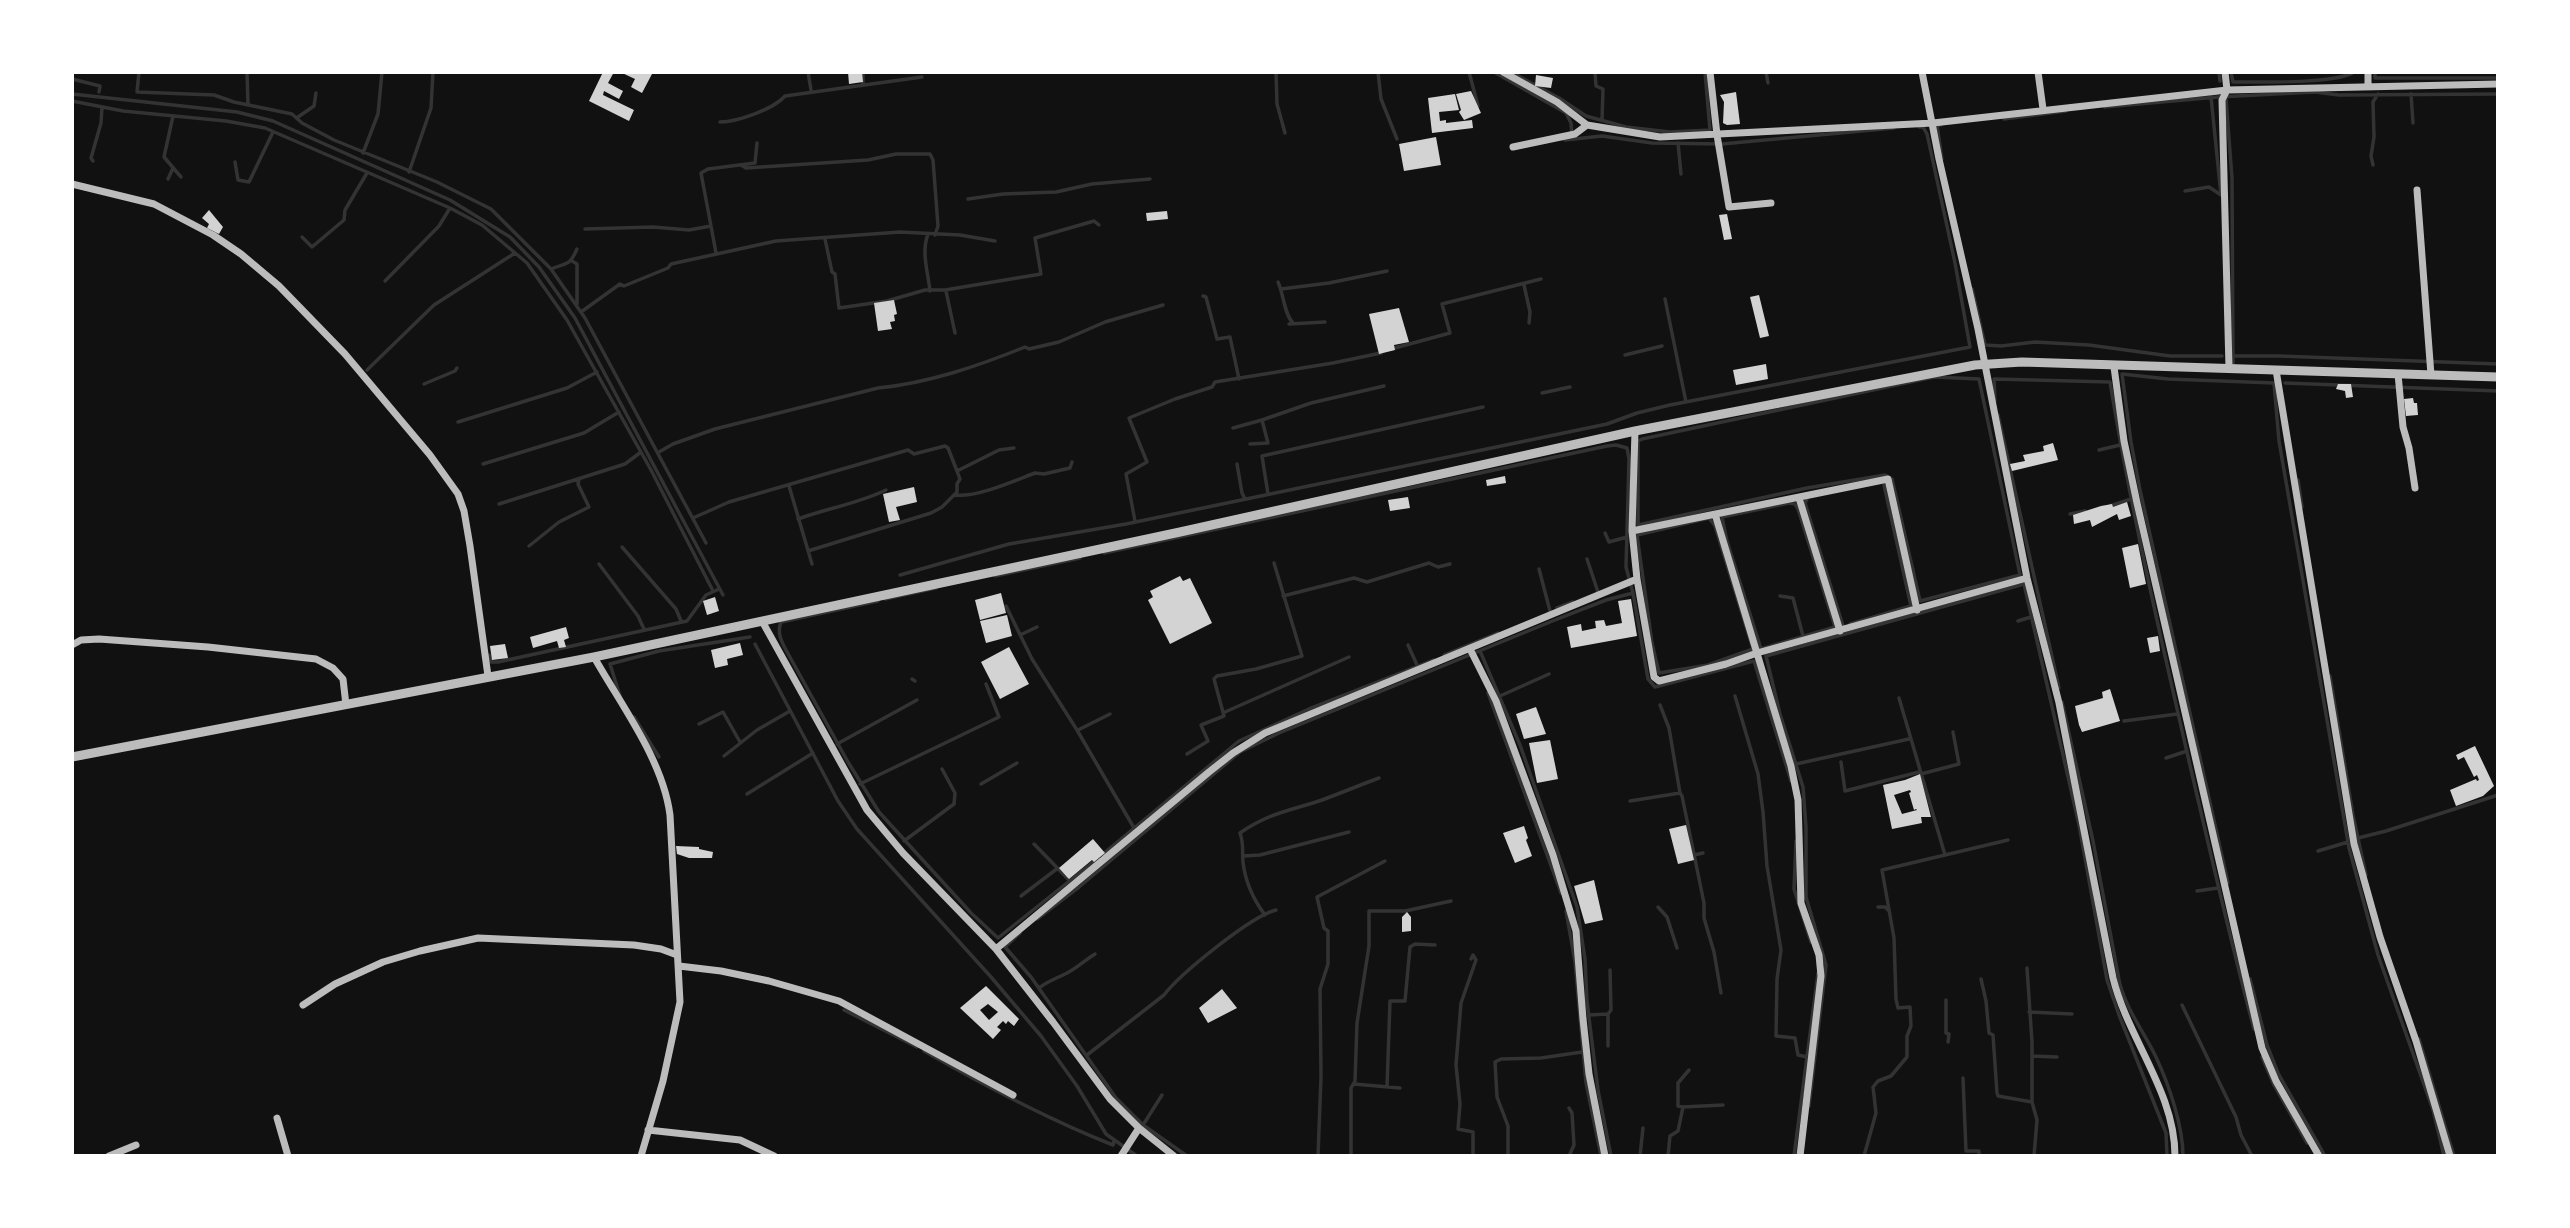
<!DOCTYPE html>
<html>
<head>
<meta charset="utf-8">
<style>
  body { margin:0 }
  #map { position:relative; width:2570px; height:1228px; overflow:hidden; background:#111; font-family:Helvetica,sans-serif }
  canvas { display:block }
  .frame { position:absolute; inset:0; border:74px solid #fff; pointer-events:none }
</style>
</head>
<body>
<div id="map">
<canvas width="2570" height="1228"></canvas>
<div class="frame"></div>
</div>
<script>
const context = document.querySelector('canvas').getContext('2d');
context.lineJoin = 'round';
function strokePath(path, color, width, dash) {
  context.strokeStyle = color;
  context.lineWidth = width;
  context.lineCap = dash ? 'butt' : 'round';
  context.setLineDash(dash || []);
  context.stroke(path);
}
function fill(path, color) {
  context.fillStyle = color;
  context.fill(path, 'evenodd');
}
const stream = new Path2D(`
  M139,72L137,92L214,95L234,102L292,114L302,123L334,140L437,182L491,209L551,269L585,318L706,543
  M247,72L248,105
  M808,72L811,90
  M1276,72L1277,104L1285,133
  M1378,72L1381,99L1397,139
  M1469,72L1478,106
  M1494,72L1566,113L1571,123L1572,135
  M1511,72L1559,98L1586,116L1626,127L1670,132L1710,130L1705,72
  M1595,72L1596,86L1603,89L1602,120
  M1766,72L1768,83
  M2219,72L2220,81
  M2231,72L2233,82C2258,82 2337,84 2354,72
  M2375,72V78H2498
  M72,79L100,86L99,92
  M863,84V72
  M72,94L237,112L273,121L450,200L510,237L539,267L575,318L723,595
  M2411,94L2413,123
  M2226,99L2232,178L2233,365
  M72,101L123,111L226,121L265,128L450,208L482,225L527,263L567,320L651,470L712,589
  M2105,107L2218,97L2315,92L2339,95L2498,94
  M173,116L164,157L181,177
  M298,117L314,106L316,93
  M2004,119L2066,111
  M720,122C737,122 774,109 785,96L922,77
  M1941,125H1937L1942,159
  M1565,140L1602,136L1652,143L1722,144L1894,128
  M1678,143L1681,174
  M363,153L378,114L382,72
  M93,161L91,158L101,123L102,107
  M235,162L238,180L249,182L273,132
  M741,165L746,168L868,160L896,154H930L933,160L938,226L935,235
  M2373,165L2371,156L2374,137L2373,102L2378,94
  M409,172L431,108L433,72
  M168,179L173,168
  M2185,191L2209,187L2221,195L2211,97
  M968,199L1003,194L1056,192L1092,184L1150,179
  M711,226L701,173L708,169L755,163L757,143
  M585,229L653,227L689,230L711,226L716,253
  M928,234C921,252 928,272 930,291
  M302,237L312,247L344,220L345,210L367,173
  M825,239L832,272L835,274L839,308L887,301L925,290H945L1041,274L1035,238L1094,221L1099,225
  M572,261L577,264V304
  M551,269C567,262 569,267 577,249
  M385,281L439,226L450,208
  M1278,282C1284,295 1284,314 1293,323
  M1524,285L1530,312L1529,323
  M1281,289L1329,283L1387,271
  M1972,289L1985,345L2001,346L2035,342L2089,345L2170,356H2222
  M946,291L955,333
  M1203,296L1206,297L1217,339L1230,337L1239,379
  M1665,299L1686,402
  M581,312L620,284L624,286L668,268L671,264L776,241L900,232L960,235L995,241
  M1289,324L1325,322
  M1391,349L1450,333L1442,304L1541,279
  M1625,355L1662,346
  M2232,356H2279L2498,364
  M367,370L434,305L515,253
  M1934,377L1979,379L2020,575L1920,601L1892,479L1885,475L1807,488L1638,525V441L1642,439Z
  M2285,383L2498,391
  M424,384L455,371L457,368
  M1542,393L1570,387
  M1995,401L1994,379L2110,382C2131,510 2160,635 2189,761C2210,851 2230,940 2254,1029
  M1998,415L2059,688
  M458,422L567,388L597,372
  M1233,428L1262,420
  M1250,444L1268,443L1262,420L1311,403L1384,386
  M2099,450L2120,445
  M659,452L673,444L715,429L878,388C929,383 978,366 1025,347L1029,349L1059,342L1105,322L1163,305
  M483,464L584,433L619,412
  M1237,464L1242,493L1245,499
  M2298,480L2302,507
  M789,486L812,564
  M1268,494L1262,456L1483,407
  M954,495C976,498 1014,481 1035,473L1044,474L1070,468L1072,462
  M1807,499L1805,503L1843,626
  M1789,503L1795,504L1798,509L1835,627L1761,649L1727,541L1722,517Z
  M499,504L625,464L641,452
  M2110,506L2131,499
  M2070,514L2085,511
  M693,518L729,502L908,450L914,454L945,446L948,448L957,471
  M1709,518L1715,526L1753,649L1708,665L1659,673L1652,643L1637,535Z
  M798,519C828,508 857,504 886,490
  M1135,521L1126,474L1147,462L1129,418L1175,399L1212,387L1215,382L1333,363L1381,353
  M1605,533L1609,542L1627,537
  M529,546L559,522L589,507L578,484L579,479
  M622,547L676,609L681,621
  M808,551L931,513L942,507L957,492V484L960,479L957,471L999,450L1014,448
  M1104,553L1607,446L1616,445L1627,448L1629,459L1626,567L1633,593L1648,679L1655,687L1754,661L1791,781
  M1587,559L1598,592
  M599,564L638,616L644,629
  M1539,569L1550,611
  M900,575L1009,544L1126,524L1607,424L1637,413L1670,405L1970,347L1955,263L1927,134L1923,127H1919
  M995,576L1080,558
  M1283,596L1354,578L1367,582L1429,563L1438,567L1450,564
  M1780,596L1793,598
  M1793,598L1803,636
  M885,599L936,588
  M878,601L781,622C777,632 781,641 786,650L848,762L879,812L971,913L998,938L1097,859
  M1006,606L1032,659L1077,730L1134,828
  M1557,608L1573,602
  M2018,621L2031,617
  M1850,624L1911,606L1884,485
  M1020,635L1037,627
  M755,644L838,801L857,829L991,977L1041,1036L1077,1086L1106,1134L1137,1156
  M1408,645L1417,665
  M1480,651L1520,745L1577,907L1585,959L1587,1002L1598,1090L1611,1156
  M489,655L491,662H498L687,621L706,595L719,589
  M1444,655L1498,633
  M2330,676L2353,815L2366,875
  M912,679L915,681
  M1488,693L1561,893
  M620,696L610,664L659,651L750,637
  M1500,696L1549,674
  M1735,696L1758,774L1763,812L1767,866L1781,950L1777,979L1776,1036L1795,1038L1798,1055L1807,1057
  M1899,698L1945,855
  M2062,702L2093,841L2120,985C2128,1012 2144,1032 2156,1057C2169,1085 2183,1126 2183,1156
  M1660,705L1669,728L1680,793
  M1225,712L1349,657
  M634,717L659,757
  M2124,721L2177,714
  M699,724L723,712L740,742
  M1078,730L1110,714
  M837,744L917,700
  M1187,754L1208,741L1201,725L1224,716L1214,679L1217,676L1256,669L1302,656L1274,563
  M724,756L757,730L790,711
  M2166,758L2187,751
  M1841,762L1845,791L1919,772
  M1796,764L1909,739
  M1921,774L1959,764L1953,732
  M860,784L999,717L986,684
  M981,784L1017,763
  M747,794L813,753
  M1630,801L1680,793L1682,796L1704,903V918L1714,952L1721,993
  M2358,838L2386,831L2498,795
  M904,841L954,804L955,793L942,769
  M1796,841L1794,889L1811,942
  M1034,844L1069,880
  M2318,851L2348,842
  M1103,854L1239,741L1309,709L1434,660
  M1694,855L1703,853
  M1243,856L1260,855L1349,832
  M2228,883L2140,490L2131,442L2122,374L2168,379L2274,383L2279,441L2349,848L2378,955L2433,1110L2444,1156
  M2197,891L2218,888
  M1021,896L1058,868
  M1658,907L1667,917L1677,948
  M1878,907H1885L1888,910
  M1566,911L1575,962L1586,1083L1601,1156
  M1265,915C1253,899 1245,880 1243,862C1242,851 1244,844 1240,833C1269,813 1289,811 1322,800C1341,793 1360,785 1379,778
  M1037,919L1079,887L1240,752L1279,733L1555,620L1606,600L1633,593
  M1020,933L1005,947L1031,977L1116,1098L1143,1125L1187,1156
  M1471,959L1473,955L1476,960L1461,1003L1456,1065L1460,1104L1458,1129L1473,1132V1156
  M2027,968L2032,1042V1102L2037,1120L2034,1156
  M1981,979L1986,1001L1989,1033L1993,1035L1997,1093L1998,1096L2032,1102
  M2250,979L2267,1045L2278,1073L2325,1156
  M1039,988C1048,981 1055,979 1065,974C1075,970 1085,960 1095,954
  M1946,1000V1033L1949,1034L1948,1042
  M2182,1005L2236,1117L2241,1135L2252,1156
  M844,1010L917,1047
  M2029,1012L2072,1014
  M1589,1015L1608,1014
  M2419,1039L2454,1156
  M1608,1046V1014L1611,1010L1610,970
  M924,1051C985,1086 1047,1119 1113,1145L1114,1141
  M1087,1055L1164,995C1180,974 1251,916 1276,910
  M2032,1056L2057,1057
  M2262,1057L2274,1085L2307,1143
  M1963,1078L1966,1151H1979V1156
  M1354,1084L1400,1088
  M1387,1087L1390,1001H1405L1410,947L1415,944L1435,945
  M1809,1106L1826,965L1806,897V827L1803,787L1780,714L1766,656L2024,584L2079,825L2107,980L2119,1015L2166,1133L2167,1156
  M1683,1107L1678,1106V1083L1689,1070
  M1143,1125L1162,1095
  M1318,1156L1321,1077L1320,989L1328,964V931L1324,928L1317,897L1385,861
  M1351,1156V1088L1355,1081L1357,1023L1369,946V911H1405L1451,901
  M1508,1156V1126L1497,1097L1495,1062L1501,1059L1541,1058L1582,1052
  M1569,1156L1574,1145L1572,1113L1569,1108
  M1640,1156L1643,1128
  M1668,1156L1670,1136L1678,1131L1683,1107L1723,1105
  M1794,1156L1818,973
  M1864,1156L1876,1113L1873,1087L1878,1081L1891,1076L1907,1057V1036L1911,1026L1910,1007L1898,1008L1896,999L1894,938L1882,870L2008,840`);
const building = new Path2D(`
  M603,72H614L608,83L623,91L619,99L604,91L603,95L634,110L629,121L589,101Z
  M620,72H648L652,74L642,93L631,87L635,79Z
  M848,72H862L863,82L849,84Z
  M1536,75L1553,78L1551,88L1535,86Z
  M1471,91L1481,113L1464,120L1459,112L1461,110L1456,94Z
  M1736,92L1740,124L1727,125L1723,123L1724,102L1720,95Z
  M1455,94L1459,110L1439,112L1440,121L1446,120V123L1472,120L1473,128L1432,133L1428,98Z
  M1436,137L1441,165L1404,171L1399,144Z
  M209,210L223,227L219,234L207,228L209,224L202,218Z
  M1167,211L1168,219L1147,221L1146,213Z
  M1727,214L1732,239L1724,240L1719,215Z
  M1759,295L1769,336L1760,338L1750,297Z
  M894,300L897,314L894,315L895,321L890,322L892,329L878,331L874,303Z
  M1399,308L1409,342L1394,345L1395,350L1379,354L1369,314Z
  M1766,364L1768,379L1736,385L1733,370Z
  M2338,384H2351L2353,397L2346,398L2345,391L2336,389Z
  M2413,398L2414,403H2417L2418,415L2406,416L2404,399Z
  M2053,443L2058,460L2012,471L2010,464L2025,461L2023,455L2044,451L2043,446Z
  M1505,476L1506,483L1487,486L1486,480Z
  M914,487L917,502L896,507L900,520L889,522L883,494Z
  M1408,497L1410,508L1390,511L1388,500Z
  M2127,502L2131,516L2119,520L2117,514L2092,527L2090,520L2074,524L2073,515L2101,506L2112,504L2113,507Z
  M2138,544L2146,584L2130,588L2122,548Z
  M1180,576L1183,581L1190,578L1212,623L1170,644L1148,600L1153,597L1150,591Z
  M1001,593L1006,613L980,620L975,600Z
  M715,597L719,611L707,615L703,601Z
  M1631,599L1637,636L1571,648L1567,627L1581,624L1582,631L1596,628L1595,621L1604,620L1606,626L1622,623L1618,601Z
  M1007,615L1012,636L986,643L980,621Z
  M566,627L569,638L564,640L566,647L559,648L557,641L533,648L530,637Z
  M2158,636L2160,651L2150,653L2147,638Z
  M740,643L743,655L727,659L728,665L715,668L711,650Z
  M505,644L508,658L492,660L490,646Z
  M1009,647L1029,684L1000,699L981,662Z
  M2110,689L2120,721L2082,732L2079,725L2075,706L2103,698L2102,692Z
  M1536,707L1546,734L1524,739L1516,714Z
  M1550,740L1558,779L1537,783L1529,743Z
  M2475,746L2494,786L2483,796L2456,806L2450,790L2476,779L2477,781L2479,780L2477,775L2474,777L2464,757L2458,760L2456,755Z
  M1920,774L1931,817H1921L1922,823L1892,829L1883,785L1905,780ZM1910,790L1911,792L1909,793L1914,810L1916,809L1917,810L1902,814L1894,795Z
  M1686,825L1694,860L1678,864L1669,829Z
  M1524,826L1528,838L1526,840L1532,856L1515,863L1503,833Z
  M1093,839L1105,853L1094,862L1092,860L1069,879L1067,877L1059,868Z
  M676,846L699,847V849L713,852L712,858H689L677,854Z
  M1594,880L1603,920L1585,924L1574,886Z
  M1407,912L1411,917V931L1402,932V917Z
  M986,986L1019,1019L1014,1026L1008,1021L1006,1024L1003,1021L997,1027L1001,1030L993,1039L960,1008ZM988,1004L998,1012L989,1020L980,1010Z
  M1222,989L1237,1008L1208,1023L1199,1008Z`);
const minor = new Path2D(`
  M1503,72L1557,102L1587,125L1660,137L1933,123L2227,90L2498,84
  M1710,72L1717,135L1729,207L1771,203
  M1922,72L1939,159L1978,329L2027,578L2059,703L2113,978C2128,1039 2175,1092 2175,1156
  M2038,72L2043,109
  M2225,72L2227,90L2222,100L2229,368
  M2368,87V72
  M1513,147L1575,134L1587,125
  M72,184L154,204L213,235L241,254L279,286L345,354L430,455L458,494L464,511L470,546L488,676
  M2417,190L2431,375
  M2114,367L2124,441L2137,503L2262,1048L2276,1081L2319,1156
  M2276,370L2354,844L2380,937L2416,1041L2450,1156
  M2398,374L2403,427L2409,448L2415,488
  M1635,431L1632,531L1637,579L1654,677L1659,681L1726,664L1757,653L2027,578
  M1799,498L1840,631
  M1715,514L1791,766L1798,800L1801,903L1819,955L1821,976L1800,1156
  M1632,531L1888,479L1917,610
  M762,621L867,810L903,853L996,949L1053,1022L1110,1099L1139,1128L1174,1156
  M72,645L81,640L99,639L208,647L316,659L333,668L343,679L346,705
  M1470,649L1496,701L1553,855L1576,931L1583,1019L1589,1074L1605,1156
  M594,657C621,705 663,760 670,815L680,1002L663,1081L641,1156
  M996,949L1209,772L1233,753L1265,733L1637,579
  M679,966L721,971L769,981L839,1001L1013,1095
  M303,1005L335,984L383,962L420,951L478,938L634,945L661,949L677,955
  M277,1118L288,1156
  M648,1130L740,1140L774,1156
  M109,1156L136,1145
  M1121,1156L1139,1128`);
const tertiary = new Path2D(`
  M72,757L594,657L1180,532L1635,431L1975,365L2022,362L2498,377`);
strokePath(stream, '#333', 3.5);
fill(building, '#d3d3d3');
strokePath(minor, '#bcbcbc', 7);
strokePath(tertiary, '#bcbcbc', 9);
</script>
</body>
</html>
